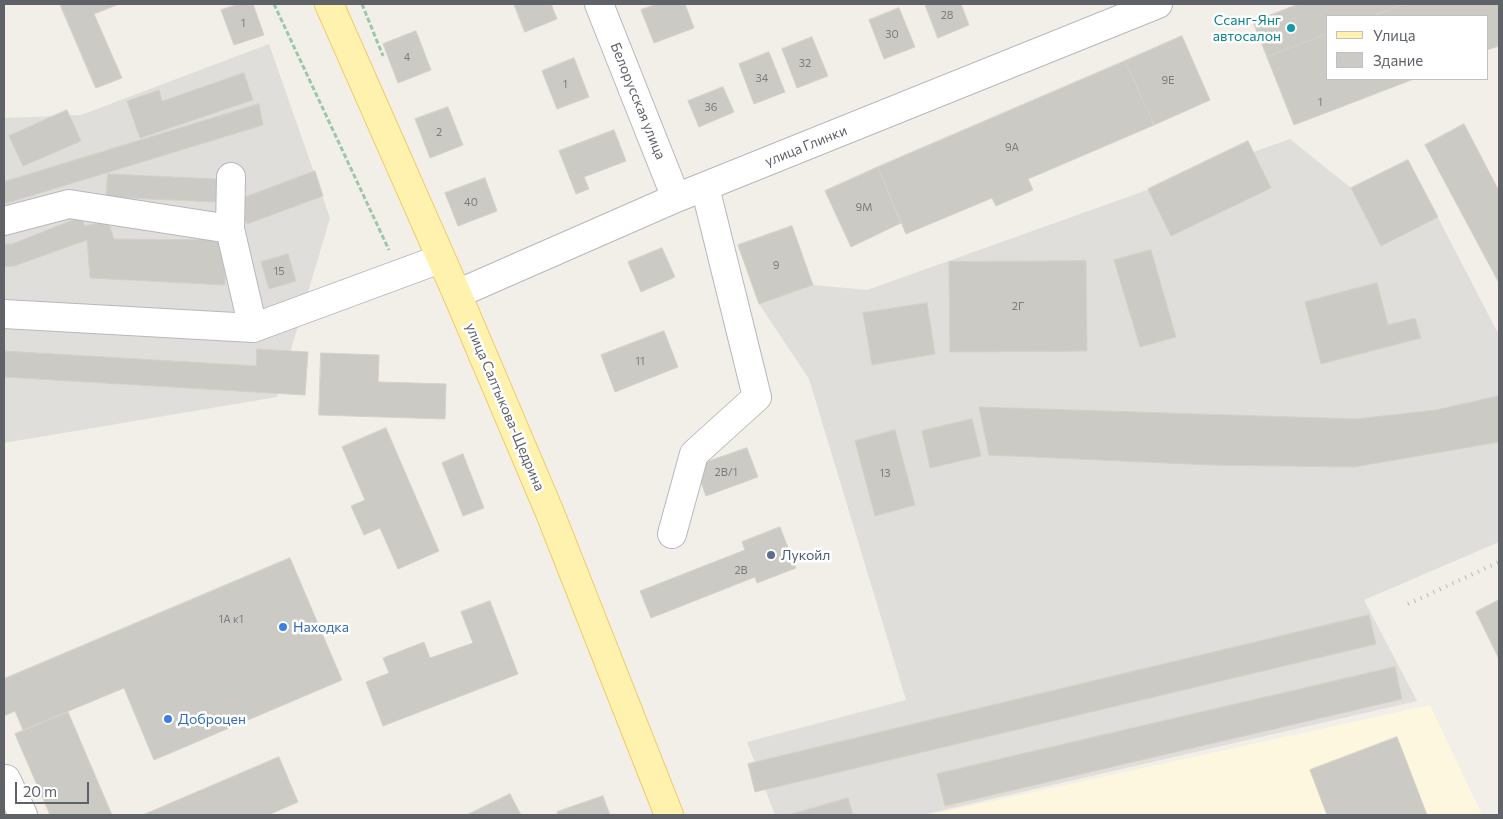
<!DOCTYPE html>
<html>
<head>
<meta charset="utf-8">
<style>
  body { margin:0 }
  #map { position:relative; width:1503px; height:819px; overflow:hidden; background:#f1efe8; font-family:Commissioner,sans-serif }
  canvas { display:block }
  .frame { position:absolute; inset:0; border:5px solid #5f6368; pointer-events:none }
  .legend { position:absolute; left:1326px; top:15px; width:162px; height:65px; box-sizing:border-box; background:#fff; border:1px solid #bfc1c3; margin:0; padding:6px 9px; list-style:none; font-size:15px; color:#5f6368 }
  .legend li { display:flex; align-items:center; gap:10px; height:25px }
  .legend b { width:25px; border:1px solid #bfc1c3 }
  .scale { position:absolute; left:15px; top:782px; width:74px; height:22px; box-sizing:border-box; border:2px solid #5f6368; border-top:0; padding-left:6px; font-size:15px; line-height:18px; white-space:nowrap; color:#5f6368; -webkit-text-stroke:4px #fff; paint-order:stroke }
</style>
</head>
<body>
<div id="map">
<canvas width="1503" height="819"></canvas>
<div class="frame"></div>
<ul class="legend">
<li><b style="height:6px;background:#fff2af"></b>Улица</li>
<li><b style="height:14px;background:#cccac5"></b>Здание</li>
</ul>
<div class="scale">20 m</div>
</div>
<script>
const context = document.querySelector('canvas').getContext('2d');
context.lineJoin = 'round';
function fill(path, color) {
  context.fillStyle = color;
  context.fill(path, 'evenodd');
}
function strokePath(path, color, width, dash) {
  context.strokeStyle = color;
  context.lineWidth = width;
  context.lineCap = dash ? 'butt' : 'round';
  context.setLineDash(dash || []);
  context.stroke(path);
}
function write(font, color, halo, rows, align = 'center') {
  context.font = font + ' Commissioner,sans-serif';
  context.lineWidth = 5;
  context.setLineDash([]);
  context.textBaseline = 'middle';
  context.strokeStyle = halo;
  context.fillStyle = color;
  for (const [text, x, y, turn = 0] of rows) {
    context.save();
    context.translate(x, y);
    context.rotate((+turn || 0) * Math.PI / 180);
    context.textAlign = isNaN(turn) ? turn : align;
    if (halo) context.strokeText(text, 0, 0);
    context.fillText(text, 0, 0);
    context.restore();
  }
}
const commercial = new Path2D(`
  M1430,705L1482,815H929Z`);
const industrial = new Path2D(`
  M269,44L330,218L277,397L4,443V118L81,115Z
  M1290,139L1351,188L1408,160L1499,335V542L1364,600L1417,701L922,815H775L747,742L906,700L809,379L759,304L813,285L867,290Z`);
const building = new Path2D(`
  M60,4H119L94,14L122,78L96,88Z
  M239,4H253L264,35L234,45L221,10Z
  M514,4H551L557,19L525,32Z
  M657,4H685L694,28L654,43L641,10Z
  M925,4H961L969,25L938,38Z
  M1299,4H1404L1372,16H1327V34L1267,57L1253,22Z
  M1404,4H1499V46L1487,50V16H1372Z
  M899,8L915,47L884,59L869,20Z
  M416,31L431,70L398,83L383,44Z
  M1327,34V79H1414L1294,125L1267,57Z
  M1182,36L1210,100L1154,125L1125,61Z
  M812,37L828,76L797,88L782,49Z
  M769,52L785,92L754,104L739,64Z
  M574,58L589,97L557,109L542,71Z
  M1125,61L1154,125L1028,179L1033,190L996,206L992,198L906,234L878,167Z
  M244,73L253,100L140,138L127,101L159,90L162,101Z
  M723,87L734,112L699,127L688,101Z
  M259,104L263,125L4,204V182Z
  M448,107L463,145L430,158L415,119Z
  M67,110L81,141L23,166L9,136Z
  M1464,124L1499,191V283L1425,145Z
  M614,130L626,161L584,177L589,189L576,194L559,151Z
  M1248,141L1271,188L1171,236L1148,189Z
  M1408,160L1438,217L1381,246L1351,188Z
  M878,167L901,223L851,247L825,191Z
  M315,171L323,196L247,224L238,200Z
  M108,174L217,179L216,202L106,197Z
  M485,178L497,211L458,226L445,193Z
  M81,217L85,226L108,221L114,239L225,240V285L90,278L87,240L14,266L4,267V244H12Z
  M792,226L813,285L759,304L738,245Z
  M662,248L675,277L641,292L628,262Z
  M1151,250L1176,337L1140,347L1114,260Z
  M288,254L296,281L269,289L261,262Z
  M1086,261L1087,351L950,352L949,262Z
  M1377,283L1388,325L1415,318L1421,338L1321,364L1305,302Z
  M927,303L935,354L872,365L863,313Z
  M664,331L678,367L615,392L601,355Z
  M257,349L308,352L305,395L4,377V351L256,366Z
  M321,353L379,355L378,382L446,384L445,419L319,415Z
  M1499,396V442L1354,467L1211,465L989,455L979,407L1356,419L1436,410Z
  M972,419L981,456L930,468L922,431Z
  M386,428L439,551L398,569L380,528L364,535L351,506L365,500L342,447Z
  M895,430L915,505L875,516L855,441Z
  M747,448L758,477L706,496L695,466Z
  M463,454L484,508L463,516L442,463Z
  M780,527L796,568L757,583L755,577L651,618L640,591L745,550L742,542Z
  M290,558L342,680L154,760L124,688L23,730L15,711L4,716V679Z
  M1499,600V659L1476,612Z
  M490,601L518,674L383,726L366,682L389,673L383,658L424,642L430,658L473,643L461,612Z
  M1369,615L1376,644L755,792L748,764Z
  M1395,667L1402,699L945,806L937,774Z
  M68,712L112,815H50L15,734Z
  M1397,737L1427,815H1327L1310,770Z
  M279,757L298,802L268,815H143Z
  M510,794L521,815H467Z
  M603,796L610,815H558L557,812Z
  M848,798L853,815H789Z`);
const path = new Path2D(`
  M274,4L389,250
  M362,4L383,56`);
const minor = new Path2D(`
  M599,4L676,198
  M4,221L69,204L230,229L253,328
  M230,229L231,177
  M457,294L676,198L1158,4
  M4,314L253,328L440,259
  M672,534L694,454L757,397L705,187
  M6,779L23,815`);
const major = new Path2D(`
  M329,4L457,294L550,513L669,815`);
const rail = new Path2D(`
  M1408,604L1499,562`);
const markers = [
  [1291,28,5,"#0f9aa8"],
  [771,555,5,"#5c6f8a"],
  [283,627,5,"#3f7fe0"],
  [168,719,5,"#3f7fe0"]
];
const numberNames = [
  ["28",947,15],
  ["1",243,23],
  ["30",892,34],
  ["4",407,57],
  ["32",805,63],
  ["34",762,78],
  ["9Е",1168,80],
  ["1",565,84],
  ["1",1320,102],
  ["36",711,107],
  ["2",439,132],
  ["9А",1012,147],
  ["40",471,202],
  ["9М",864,207],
  ["9",776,265],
  ["15",279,271],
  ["2Г",1018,306],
  ["11",640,361],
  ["2В/1",726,472],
  ["13",885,473],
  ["2В",741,570],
  ["1А к1",231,619]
];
const cultureNames = [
  ["Ссанг-Янг",1281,20],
  ["автосалон",1281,36]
];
const streetNames = [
  ["Белорусская улица",638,101,68],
  ["улица Глинки",806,146,-22],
  ["улица Салтыкова-Щедрина",505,407,67]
];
const serviceNames = [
  ["Лукойл",781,555]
];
const shopNames = [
  ["Находка",293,627],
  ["Доброцен",178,719]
];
fill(commercial, '#fef7e0');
fill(industrial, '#e0deda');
fill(building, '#cccac5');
strokePath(building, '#d6d1c6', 1);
strokePath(minor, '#b5b8bc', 30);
strokePath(major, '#f2c960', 30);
strokePath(path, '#9cc7a9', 3, [5, 2.5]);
strokePath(minor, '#fff', 28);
strokePath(major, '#fff2af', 28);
strokePath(rail, '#b6b7b8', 4, [1, 6]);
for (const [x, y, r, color] of markers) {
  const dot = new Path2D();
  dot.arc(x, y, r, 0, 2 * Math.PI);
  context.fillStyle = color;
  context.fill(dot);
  strokePath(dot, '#fff', 2);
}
write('11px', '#7a7d7f', null, numberNames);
write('14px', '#0d838f', '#fff', cultureNames, 'right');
write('14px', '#5f6368', '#fff', streetNames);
write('14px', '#4e5e75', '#fff', serviceNames, 'left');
write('14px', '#366cbe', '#fff', shopNames, 'left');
</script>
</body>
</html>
